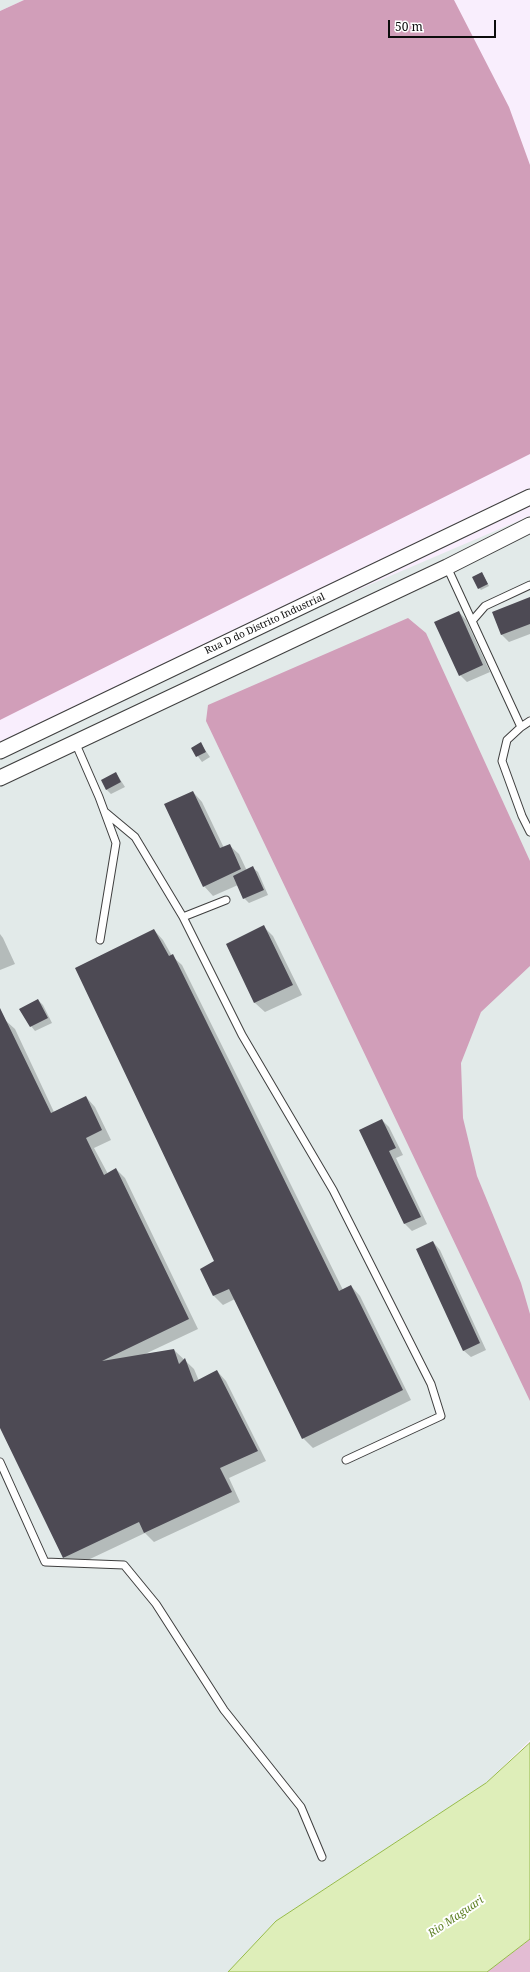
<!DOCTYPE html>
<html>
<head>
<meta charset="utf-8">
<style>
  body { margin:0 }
  #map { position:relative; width:530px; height:1972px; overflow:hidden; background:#f9eefd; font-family:"Noto Serif",serif }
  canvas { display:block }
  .scale { position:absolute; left:388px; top:20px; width:108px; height:18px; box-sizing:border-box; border:2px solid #0c0c0c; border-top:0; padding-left:5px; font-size:12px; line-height:14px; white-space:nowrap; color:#0c0c0c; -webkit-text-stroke:3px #fff; paint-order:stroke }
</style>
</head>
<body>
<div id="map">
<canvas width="530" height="1972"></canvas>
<div class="scale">50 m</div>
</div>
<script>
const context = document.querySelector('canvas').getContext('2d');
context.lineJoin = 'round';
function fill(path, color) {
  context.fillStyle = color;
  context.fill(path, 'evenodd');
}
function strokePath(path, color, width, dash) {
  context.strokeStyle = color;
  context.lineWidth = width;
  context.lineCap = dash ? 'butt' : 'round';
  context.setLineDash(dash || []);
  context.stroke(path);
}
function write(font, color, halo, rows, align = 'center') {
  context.font = font + ' "Noto Serif",serif';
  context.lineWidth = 4;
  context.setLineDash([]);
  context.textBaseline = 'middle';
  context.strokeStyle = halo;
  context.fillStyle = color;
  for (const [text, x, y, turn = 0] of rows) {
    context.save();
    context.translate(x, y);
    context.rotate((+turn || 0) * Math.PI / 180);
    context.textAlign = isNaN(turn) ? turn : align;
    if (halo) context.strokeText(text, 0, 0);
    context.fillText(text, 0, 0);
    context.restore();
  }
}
const industrial = new Path2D(`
  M0,0H24L0,11Z
  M530,516V1740L486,1783L276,1921L228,1972H0V743Z`);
const green = new Path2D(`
  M530,1939V1972H487L492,1968Z`);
const forest = new Path2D(`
  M24,0H454L509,107L530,165V454L0,720V11Z
  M408,618L426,633L530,861V966L481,1012L461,1063L463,1118L477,1176L521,1283L530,1314V1401L206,721L208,705Z`);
const water = new Path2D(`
  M530,1743V1939L487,1972H228L276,1921L486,1783Z`);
const shadow = new Path2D(`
  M482,573L489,586L481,590L479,588Z
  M530,598V634L509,642L502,635L493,613Z
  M459,612L466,620L490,672L467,682L460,675Z
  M201,744L210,757L202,762L192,748Z
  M116,773L125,787L111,794L106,789Z
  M193,792L202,802L224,848L229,845L239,854L247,871L253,868L258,872L268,895L249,903L244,898L238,885L213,896L204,886Z
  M264,927L273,936L302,995L265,1012L255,1003L227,944Z
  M154,930L163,940L172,956L182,965L343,1290L351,1286L360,1296L411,1400L313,1448L303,1438L235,1299L223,1305L214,1296L216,1262Z
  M0,934L3,938L15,964L0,970Z
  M38,1000L43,1005L52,1023L35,1031L31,1026Z
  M5,1020L15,1029L54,1112L86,1097L95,1107L111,1140L94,1148L108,1174L116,1169L125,1178L198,1329L145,1354L174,1350L194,1369L199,1381L217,1371L226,1381L266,1461L229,1478L240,1502L154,1542L145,1533L73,1567L64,1557L0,1425V1023Z
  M382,1120L389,1127L403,1155L396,1158L427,1224L412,1231L405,1224L361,1130Z
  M433,1242L440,1250L486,1350L471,1357L463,1350Z`);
const building = new Path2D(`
  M482,572L488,584L478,589L472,577Z
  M530,597V624L501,635L492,612Z
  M459,611L483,665L459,676L434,622Z
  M201,742L206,752L196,757L191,748Z
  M116,772L121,782L106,790L101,780Z
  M193,791L220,848L230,844L241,869L203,887L164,804Z
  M253,866L264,890L243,899L233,876Z
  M264,925L293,985L254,1003L226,944Z
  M154,929L169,956L173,954L339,1291L351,1285L403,1390L302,1439L229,1289L213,1296L200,1269L214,1261L75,968Z
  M38,999L48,1018L30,1027L19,1009Z
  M0,1008L51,1113L86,1096L102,1130L86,1138L104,1175L116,1168L189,1319L102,1361L174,1349L179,1364L185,1358L194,1382L217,1370L258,1451L220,1468L232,1492L144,1533L139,1522L63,1558L0,1428Z
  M382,1119L396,1148L389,1151L421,1217L404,1224L359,1130Z
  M433,1241L480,1343L463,1351L416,1249Z`);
const service = new Path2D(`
  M447,567L521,727L530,721
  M472,621L485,606L530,585
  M521,727L507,740L502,761L522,816L530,832
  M75,742L99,797L116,843L100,940
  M105,812L135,837L183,917L242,1035L333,1190L431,1384L441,1416L346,1460
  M183,917L226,900
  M0,1462L45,1562L124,1565L156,1604L224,1710L301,1807L322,1857`);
const minor = new Path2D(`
  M0,751L530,497
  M0,778L447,567L530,525`);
const streetNames = [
  ["Rua D do Distrito Industrial",265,624,-25]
];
const waterNames = [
  ["Rio Maguari",456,1917,-34]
];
fill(industrial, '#e2eae9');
fill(green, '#e3bcd3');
fill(forest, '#d19eb9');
fill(water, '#deeeb9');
strokePath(water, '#96bb4a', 1);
fill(shadow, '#0003');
fill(building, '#4d4a54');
strokePath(service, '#3f3f3f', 9);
strokePath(minor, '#3f3f3f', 17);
strokePath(service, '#fff', 7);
strokePath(minor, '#fff', 15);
write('10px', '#0c0c0c', '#fff', streetNames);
write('italic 11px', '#5f8125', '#fff', waterNames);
</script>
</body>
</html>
